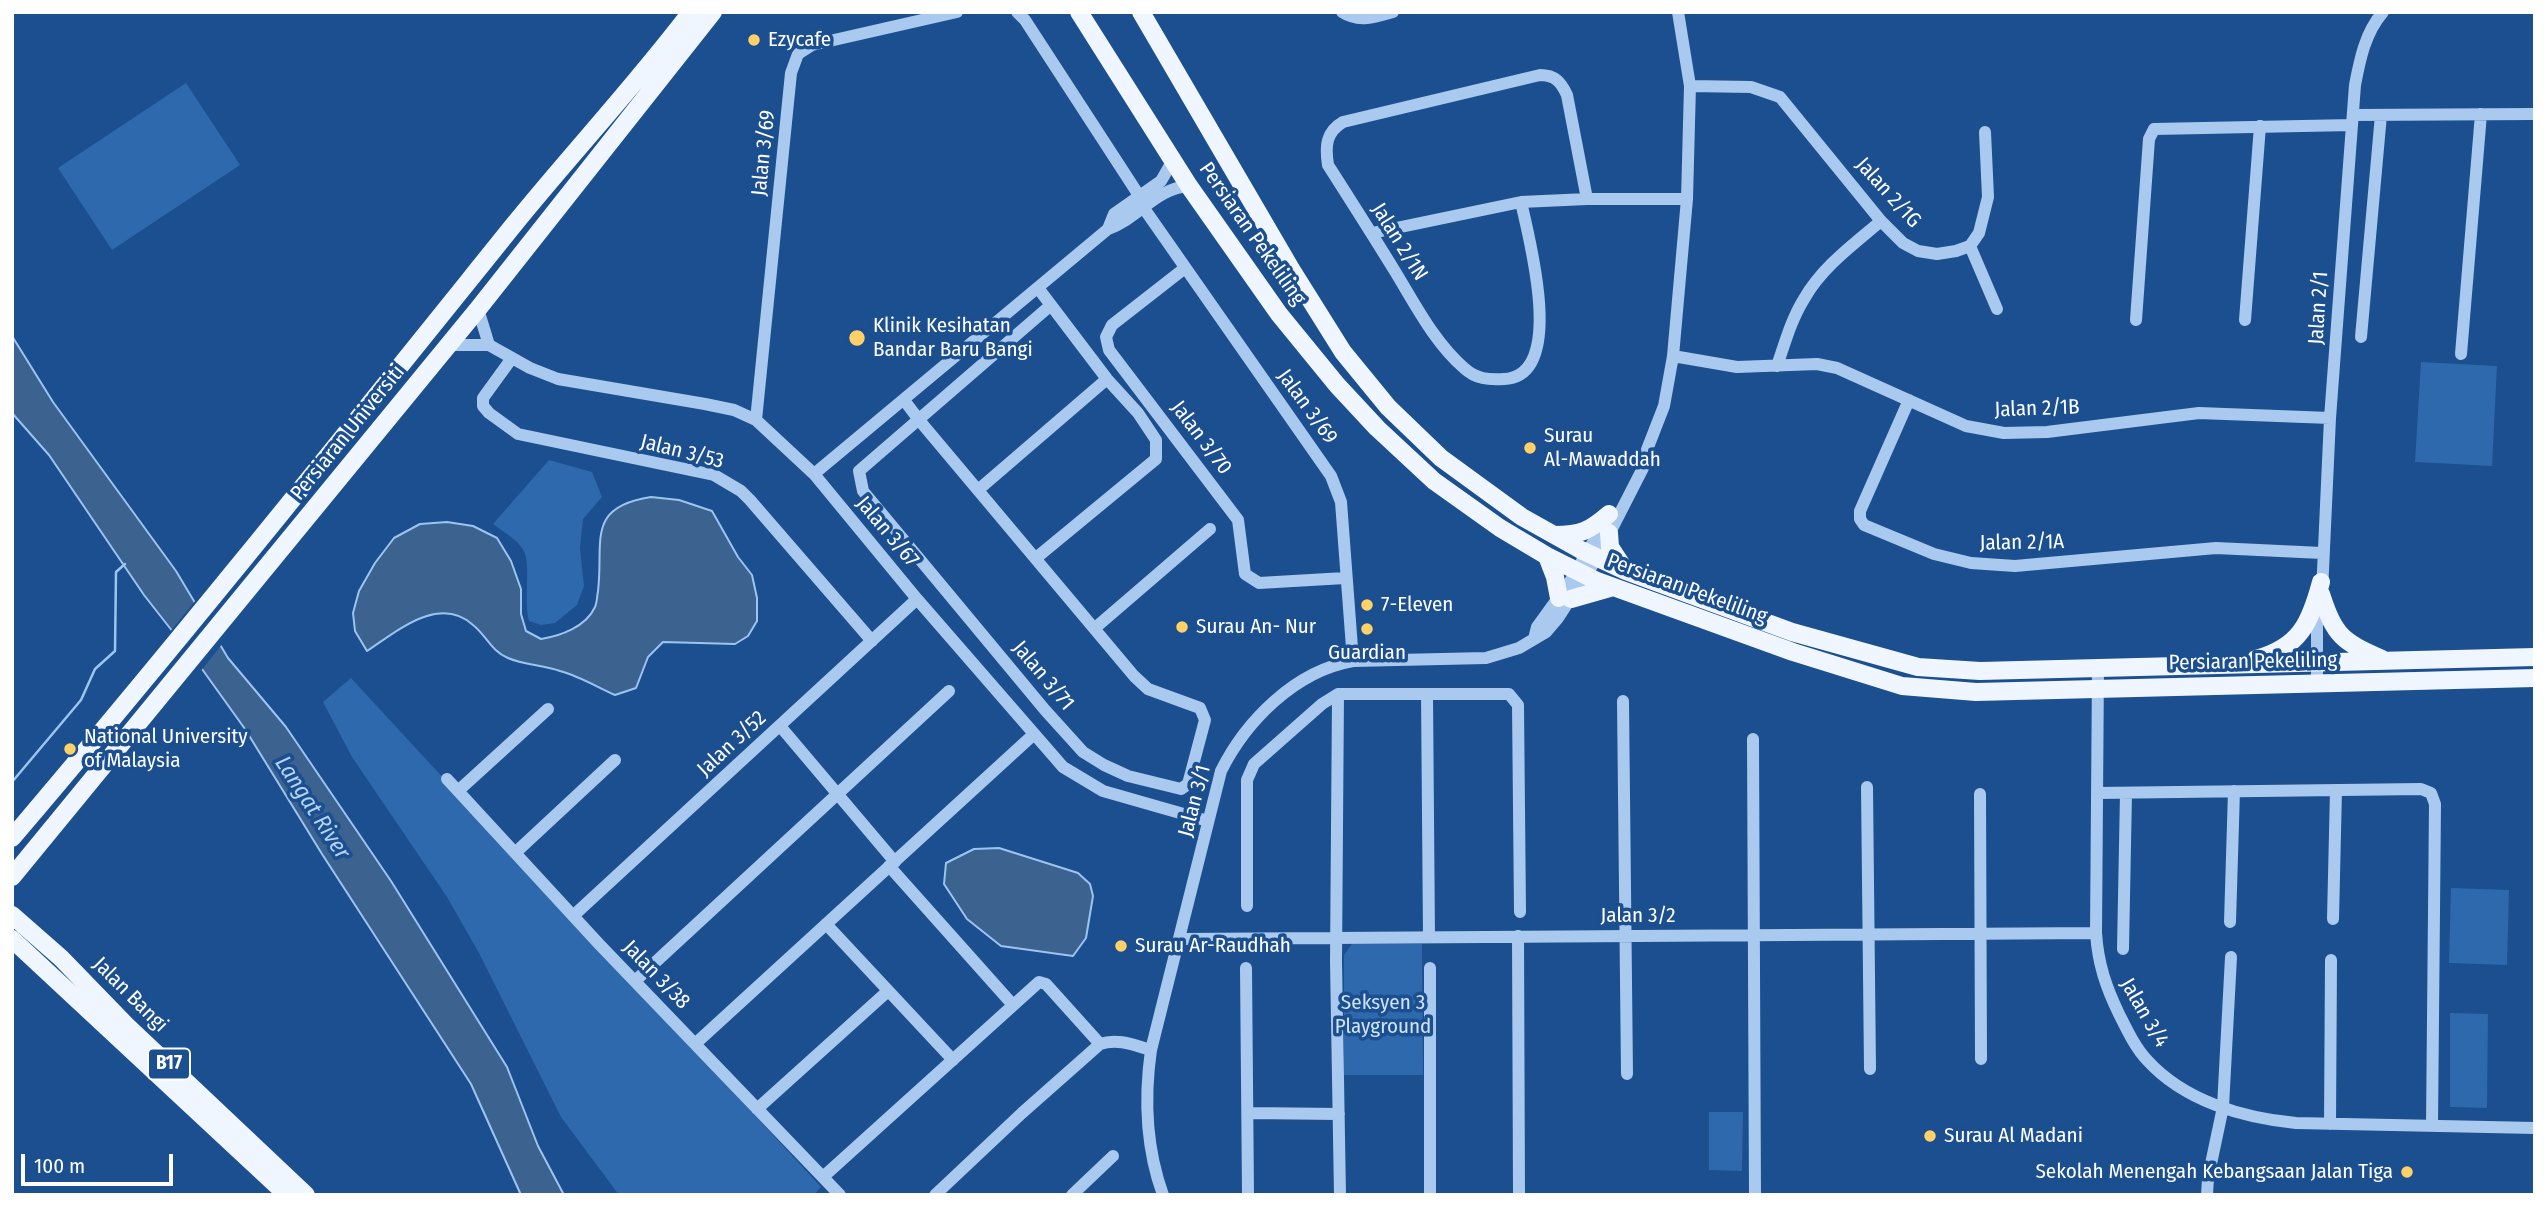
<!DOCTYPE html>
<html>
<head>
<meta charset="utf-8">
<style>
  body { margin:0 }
  #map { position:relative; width:2547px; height:1207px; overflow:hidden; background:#1b4f8f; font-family:"Fira Sans Condensed",sans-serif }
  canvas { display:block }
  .frame { position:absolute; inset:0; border:14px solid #fff; pointer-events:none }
  .scale { position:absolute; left:21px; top:1154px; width:152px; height:32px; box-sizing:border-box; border:4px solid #fff; border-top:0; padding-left:9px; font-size:21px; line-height:24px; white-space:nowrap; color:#fff; -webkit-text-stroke:5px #1b4f8f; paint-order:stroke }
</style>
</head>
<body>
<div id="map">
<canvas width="2547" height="1207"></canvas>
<div class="frame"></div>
<div class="scale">100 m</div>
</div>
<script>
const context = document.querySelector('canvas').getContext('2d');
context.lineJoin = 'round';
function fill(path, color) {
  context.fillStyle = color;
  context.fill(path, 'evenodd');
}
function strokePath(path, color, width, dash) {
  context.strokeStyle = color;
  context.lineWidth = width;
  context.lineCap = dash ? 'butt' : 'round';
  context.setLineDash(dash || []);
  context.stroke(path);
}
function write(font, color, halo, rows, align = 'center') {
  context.font = font + ' "Fira Sans Condensed",sans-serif';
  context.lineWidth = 7;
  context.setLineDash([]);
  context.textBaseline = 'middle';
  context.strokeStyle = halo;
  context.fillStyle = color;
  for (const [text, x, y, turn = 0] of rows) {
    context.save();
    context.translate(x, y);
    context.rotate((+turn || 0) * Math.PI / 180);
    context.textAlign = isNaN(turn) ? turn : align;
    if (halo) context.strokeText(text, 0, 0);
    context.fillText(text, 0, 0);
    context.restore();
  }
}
const green = new Path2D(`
  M186,83L240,165L112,250L58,168Z
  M2421,362L2497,366L2492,466L2415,462Z
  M549,460L592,472L602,497L583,519L580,548L584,586L577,605L555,623L541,625L529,621C524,602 530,568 525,554C521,541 503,532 493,524Z
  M351,678L821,1187L814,1195H619L561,1117L479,953L447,897L352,757L323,702Z
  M2451,888L2509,890L2507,965L2449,963Z
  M1352,944H1422L1423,1075H1344V955Z
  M2450,1013L2488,1014L2487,1108L2450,1107Z
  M1709,1112H1743L1742,1171L1709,1170Z`);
const water = new Path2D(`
  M12,336L53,402L176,571L228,658L286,727L391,881L507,1067L538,1146L564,1195H521L471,1084L322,854L245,729L202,669L144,595L49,455L12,413Z
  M651,497L679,500L712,511L738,557L752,575L757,598V621L748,636L735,644L663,642L648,657L636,688L615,695C597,687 579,676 560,671C544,665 524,665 508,658C491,651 486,635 473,625C439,594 396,632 367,651L355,631L353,613L359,591L375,563L394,538L420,524L447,522L473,526L497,538L511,561L521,589V614L526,631L541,639C560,636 586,627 595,607C597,603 597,596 598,591C604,542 585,507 651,497Z
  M999,848L1078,873L1090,884L1093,896L1086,938L1073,956L1001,946L967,919L944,884L946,863L974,849Z`);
const pier = new Path2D(`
  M196,600L223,643L200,672L169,633Z`);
const stream = new Path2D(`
  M12,782L81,700L95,669L115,651L116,572L125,564`);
const minor = new Path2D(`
  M1017,12L1025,20L1140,197
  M1342,12C1359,23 1375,17 1393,12
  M1690,86L1751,87L1780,97L1881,221L1903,243L1918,251L1937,254L1956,251L1970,246L1979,233L1988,197L1985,132
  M2353,115L2535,114
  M1521,202C1529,239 1567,376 1504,379C1488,380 1476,379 1464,368C1435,343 1416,306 1396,273C1374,237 1351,201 1328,165C1325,146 1326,132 1343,122L1540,75C1555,75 1561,82 1567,95L1587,199
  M1143,207L1331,476L1341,502L1353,661
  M1108,229L1114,214L1161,181L1173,160
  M1372,233L1521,202L1587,199H1687
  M1970,246L1997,309
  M1185,268L1112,325L1106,337L1109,350L1238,520L1245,574L1259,583L1345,578
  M478,309L489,345
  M2136,320L2149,139L2154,129L2352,125
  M2245,320L2260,126
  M2361,337L2381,115
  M449,345H489L530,368L558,379L705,404L734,410L756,420L814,474L917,599L1063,767L1103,791L1208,821
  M2461,354L2481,114
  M1673,356L1737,367L1817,364L1837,368L1966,426L2004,433L2047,432L2199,413L2330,418
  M512,358L483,398V406L489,413L518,434L714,475L741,491L750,500L872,641
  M1777,366C1785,343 1791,320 1804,299C1822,267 1854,244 1881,221
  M904,400L919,420L1134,676L1148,689L1200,708L1205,720L1188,784L1181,789L1128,776L1104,765L1083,752L1045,710L863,491L859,471L1051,305
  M1909,400L1860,511V519L1864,525L1934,554L1971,563L2015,566L2216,548L2322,553
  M756,420L791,73L798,54L812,45L957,12
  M814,474L1108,229C1139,218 1156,188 1189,186
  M978,490L1107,379
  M1036,558L1156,459V440L1138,413L1107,379L1038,288
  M1095,628L1210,529
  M1534,639L1537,627L1571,580L1606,520
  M2098,668L2096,933C2098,964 2106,987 2119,1014C2127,1030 2135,1047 2147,1060C2184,1101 2243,1118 2296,1123L2535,1128
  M2317,684V625L2321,614L2330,418L2355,85C2360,59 2365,33 2383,12
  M1338,694L1336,962L1340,1195
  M1338,694H1509L1518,705L1520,912
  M1427,694L1429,937
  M1623,701L1627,1074
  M780,726L895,862
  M1753,739L1755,1195
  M447,779L599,944L840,1195
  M1867,787L1870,1069
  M458,791L548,709
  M2097,793L2421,789L2431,793L2435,804L2432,1125
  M1980,794L1981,1059
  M515,853L615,760
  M889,866L1013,1005
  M1247,906V780L1254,764L1322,704L1338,694
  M573,916L917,599
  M2333,919L2336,790
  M2230,922L2234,791
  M826,924L953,1060
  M1518,936L1519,1195
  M1180,939L2096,933
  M2123,949L2126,793
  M1246,968L1248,1195
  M635,981L949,691
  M695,1044L1033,735
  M757,1109L888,991
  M1248,1113L1339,1114
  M2330,1124L2331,960
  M823,1177L1039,982L1046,984L1100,1044
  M935,1195L1022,1113L1100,1044C1117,1038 1134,1045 1151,1050
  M1072,1195L1113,1156
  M1163,1195C1146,1148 1144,1099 1151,1050L1221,771C1246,721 1295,671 1353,661L1486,658L1519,648L1546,632L1558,618L1597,558L1643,468V460L1664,406L1673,356L1687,199L1690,86L1678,12
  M1430,1195V968
  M2207,1195L2208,1178L2223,1107L2231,957`);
const major = new Path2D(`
  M1079,12L1189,186L1279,314L1337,385L1377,428L1434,481L1500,528L1547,556L1597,581L1793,652L1902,686L1976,692L2535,678
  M1141,12L1291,269L1343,352L1388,407L1441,458L1522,517L1581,550L1626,571L1792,632L1918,667L1980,671L2535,657
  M1609,533L1610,547L1625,570
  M1555,535C1581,535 1589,531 1609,514
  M1547,556L1555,577L1559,598
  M2321,594C2335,637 2342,641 2382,659
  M1571,599L1613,587
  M2256,659C2300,647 2310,623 2321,582
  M12,838C183,637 347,432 512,227C571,154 635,86 691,12
  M12,877L478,309L713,12
  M12,915L61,958L126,1025L306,1195
  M12,939L287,1195`);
const markers = [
  [754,40,7,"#ffd166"],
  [857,338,9,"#ffd166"],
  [1530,448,7,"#ffd166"],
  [1367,605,7,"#ffd166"],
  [1182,627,7,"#ffd166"],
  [1367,629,7,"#ffd166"],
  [70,749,7,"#ffd166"],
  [1121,946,7,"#ffd166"],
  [1930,1136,7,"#ffd166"],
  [2407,1172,7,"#ffd166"]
];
const shields = [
  [169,1064,42]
];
const shieldNames = [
  ["B17",169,1064]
];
const poiNames = [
  ["Ezycafe",768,40],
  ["Klinik Kesihatan",873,326],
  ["Bandar Baru Bangi",873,350],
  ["Surau",1544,436],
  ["Al-Mawaddah",1544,460],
  ["7-Eleven",1381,605],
  ["Surau An- Nur",1196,627],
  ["Guardian",1367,653,"center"],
  ["National University",84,737],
  ["of Malaysia",84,761],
  ["Surau Ar-Raudhah",1135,946],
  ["Surau Al Madani",1944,1136],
  ["Sekolah Menengah Kebangsaan Jalan Tiga",2393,1172,"right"]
];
const streetNames = [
  ["Jalan 3/69",764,153,-84],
  ["Jalan 2/1G",1888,193,48],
  ["Persiaran Pekeliling",1252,234,55],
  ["Jalan 2/1N",1399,242,58],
  ["Jalan 2/1",2319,308,-86],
  ["Jalan 3/69",1307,407,54],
  ["Jalan 2/1B",2037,409,-2],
  ["Persiaran Universiti",348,433,-51],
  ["Jalan 3/70",1201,438,53],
  ["Jalan 3/53",682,452,14],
  ["Jalan 3/67",887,532,50],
  ["Jalan 2/1A",2022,543,-1],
  ["Persiaran Pekeliling",1687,589,20],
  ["Persiaran Pekeliling",2253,662,-1],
  ["Jalan 3/71",1043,676,50],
  ["Jalan 3/52",732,744,-43],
  ["Jalan 3/1",1195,801,-75],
  ["Jalan 3/2",1638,916],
  ["Jalan 3/38",656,975,46],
  ["Jalan Bangi",130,995,45],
  ["Jalan 3/4",2144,1013,60]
];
const parkNames = [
  ["Seksyen 3",1383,1003],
  ["Playground",1383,1027]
];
const waterNames = [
  ["Langat River",312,808,57]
];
fill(green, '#2e69ad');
fill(water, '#3c6290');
strokePath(water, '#9cc4f0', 2);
fill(pier, '#1b4f8f');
strokePath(stream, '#9cc4f0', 2.5);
strokePath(minor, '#a9c9ee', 12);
strokePath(major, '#f0f6ff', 18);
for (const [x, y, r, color] of markers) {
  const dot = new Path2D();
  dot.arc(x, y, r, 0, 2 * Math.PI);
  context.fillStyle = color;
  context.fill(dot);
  strokePath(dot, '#1b4f8f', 2.5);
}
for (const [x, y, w] of shields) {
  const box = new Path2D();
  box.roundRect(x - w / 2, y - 15.5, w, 31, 5);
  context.fillStyle = '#1b4f8f';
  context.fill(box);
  strokePath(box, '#fff', 2);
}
write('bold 19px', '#fff', null, shieldNames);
write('21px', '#fff', '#1b4f8f', poiNames, 'left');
write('21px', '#fff', '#1b4f8f', streetNames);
write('21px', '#cfe3fa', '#1b4f8f', parkNames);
write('italic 23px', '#b5d3f5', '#1b4f8f', waterNames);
</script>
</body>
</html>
